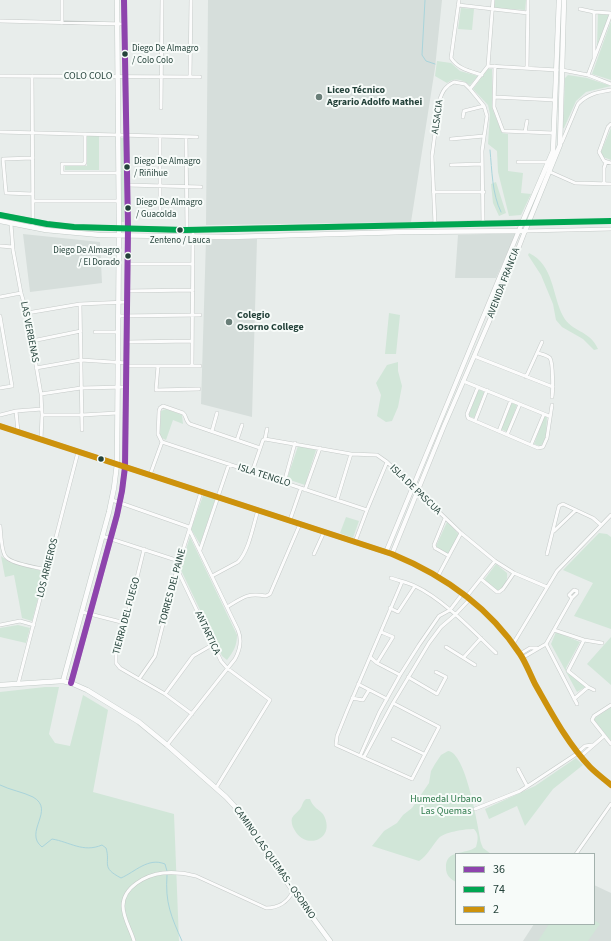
<!DOCTYPE html>
<html>
<head>
<meta charset="utf-8">
<style>
  body { margin:0 }
  #map { position:relative; width:611px; height:941px; overflow:hidden; background:#e8edeb; font-family:"Source Sans 3",sans-serif }
  canvas { display:block }
  .legend { position:absolute; left:455px; top:853px; width:140px; height:72px; box-sizing:border-box; background:#f7fbf9; border:1px solid #a3b1ad; margin:0; padding:5px 7px; list-style:none; font-size:12px; color:#24423a }
  .legend li { display:flex; align-items:center; gap:8px; height:20px }
  .legend b { width:20px; border:1px solid #a3b1ad }
</style>
</head>
<body>
<div id="map">
<canvas width="611" height="941"></canvas>
<ul class="legend">
<li><b style="height:5px;background:#8e44ad"></b>36</li>
<li><b style="height:5px;background:#00a651"></b>74</li>
<li><b style="height:5px;background:#cd920c"></b>2</li>
</ul>
</div>
<script>
const context = document.querySelector('canvas').getContext('2d');
context.lineJoin = 'round';
function fill(path, color) {
  context.fillStyle = color;
  context.fill(path, 'evenodd');
}
function strokePath(path, color, width, dash) {
  context.strokeStyle = color;
  context.lineWidth = width;
  context.lineCap = dash ? 'butt' : 'round';
  context.setLineDash(dash || []);
  context.stroke(path);
}
function write(font, color, halo, rows, align = 'center') {
  context.font = font + ' "Source Sans 3",sans-serif';
  context.lineWidth = 4;
  context.setLineDash([]);
  context.textBaseline = 'middle';
  context.strokeStyle = halo;
  context.fillStyle = color;
  for (const [text, x, y, turn = 0] of rows) {
    context.save();
    context.translate(x, y);
    context.rotate((+turn || 0) * Math.PI / 180);
    context.textAlign = isNaN(turn) ? turn : align;
    if (halo) context.strokeText(text, 0, 0);
    context.fillText(text, 0, 0);
    context.restore();
  }
}
const built = new Path2D(`
  M208,0H442L435,68L411,222L206,225Z
  M516,233L496,278H455L458,235Z
  M23,234L100,242L102,283L30,292Z
  M257,239L252,417L201,404L206,240Z
  M594,885L611,893V941H523L534,924H594Z`);
const green = new Path2D(`
  M495,0H526L525,10L494,8Z
  M461,8L474,9L472,30L458,29Z
  M598,14L609,15L597,47Z
  M611,21V80L592,74Z
  M437,61L451,63L460,71L478,76L470,85C462,79 455,77 447,83L435,76Z
  M488,69H492V108L502,133L508,134V171L523,173L521,193L531,194L521,215L509,216L498,172L497,151L488,144L490,114L488,105L473,89Z
  M568,75L587,78L611,86L586,92L576,101L564,128H563L565,78Z
  M611,128V160L603,157L601,152Z
  M87,136H99V170H65V166H87Z
  M120,138H124V222H121Z
  M496,182L506,213L499,216L493,203L491,184Z
  M529,253C554,265 552,295 563,316C571,332 590,330 598,349L594,350L583,339L562,327L556,320L553,304L541,275L528,255Z
  M389,313L400,315L396,354H385Z
  M398,362V371L402,386L398,407L392,421L386,422L377,416L381,395L376,383L387,365Z
  M479,389L484,392L474,418L468,416Z
  M512,403L517,405L507,432L501,429Z
  M166,409L182,415L183,424L173,420L166,440L162,438L160,434L161,411Z
  M545,415L547,417C546,426 548,441 540,446L534,444Z
  M298,446L316,450L305,485L287,479Z
  M204,493L216,497L200,544L191,529Z
  M346,517L359,521L353,538L340,533Z
  M447,522C463,538 461,534 450,553L448,554L437,548L436,546Z
  M599,533L607,534L611,537V629L574,616L593,583L563,570Z
  M190,537L237,635C237,645 234,651 227,660L222,656L180,568Z
  M1,556L9,562L45,572L32,621L22,618L14,575L5,577Z
  M496,564L507,573C508,580 505,586 499,591L496,590L484,580Z
  M18,625L30,628L26,643L0,637V628Z
  M556,632L580,642L566,668L567,672L587,686L577,692L551,644Z
  M611,637V685L587,664Z
  M45,687H59L49,734L55,743L70,746L83,695L108,710L93,792L174,814L179,941H0V692Z
  M610,708H611V741L594,720L595,718Z
  M448,751C466,752 478,827 481,843L483,848L491,854H456V882C450,879 446,875 446,868C445,849 466,855 476,847C478,840 479,834 474,829C465,829 443,832 438,839C432,846 427,856 419,861L372,846L384,831L397,823L403,815L412,808L429,783L431,771L435,764L441,755Z
  M576,758L583,765L553,789L525,826L517,806L489,819L485,809L535,786Z
  M306,799H310C311,802 313,805 315,807C319,811 323,812 325,818C334,841 304,850 294,829C292,826 291,821 292,818C294,814 298,812 300,809C303,805 302,802 306,799Z
  M594,920L600,924L588,941H538L549,924H594Z`);
const stream = new Path2D(`
  M425,0L422,55L426,61L435,64
  M490,150C492,170 492,194 501,212
  M0,785C10,790 23,792 33,797C56,810 23,832 42,847L52,839C70,842 83,853 102,845L106,848C111,864 100,867 121,878C135,872 148,857 165,864L167,871
  M167,875C165,903 171,916 182,941`);
const minor = new Path2D(`
  M459,0L451,58C458,69 470,71 482,75
  M458,5L528,13
  M580,9L594,12V58
  M594,12L611,13
  M0,21L124,24
  M62,23V0
  M488,66L557,70
  M495,66L494,107L503,131L553,133
  M527,68L528,0
  M562,70L588,75L611,84
  M588,75L611,14
  M0,76L200,77
  M32,76L33,228
  M190,77L191,0
  M470,89L484,106L487,116L482,151L483,223
  M495,97L555,100
  M161,108L162,0
  M463,117L464,111L484,106
  M611,124L608,127L599,152L604,161L611,163
  M0,132L197,137
  M525,132L527,121
  M85,134V162L84,164H62V173H119
  M186,137L187,230
  M451,139L484,136
  M562,142L578,104C587,94 598,92 611,90
  M33,158L3,159L6,193L33,194
  M518,162H548
  M451,165L482,164
  M548,171L575,183L611,184
  M604,184V168L606,162
  M127,185L201,187
  M433,192H484
  M34,201H119
  M160,215V136
  M529,222L611,221
  M11,224L13,250L21,293L27,313L41,394L42,415L41,440
  M435,224L432,156L439,102C442,92 445,86 454,82L465,84L470,89L488,66L493,0
  M525,231L611,229
  M0,246L13,247
  M127,264H193
  M127,291L193,290
  M0,297L21,293
  M80,304L82,430
  M27,313L80,304L127,302
  M0,316L12,386L0,388
  M119,316L200,315
  M95,332H118
  M32,341L81,331
  M127,342L192,341
  M538,353C541,354 547,355 550,358C553,363 553,390 552,397
  M474,356L553,387
  M126,366H200
  M158,366L156,390L199,389
  M192,366L193,230
  M36,368L81,360L127,363
  M526,377L542,342
  M463,381L549,416
  M478,387L467,414L468,418L538,448L543,447L547,438L552,405
  M41,394L81,388L126,387
  M16,411L18,432
  M0,415L16,411L42,409
  M42,415H82L117,413
  M475,421L487,390
  M212,431L217,413
  M499,431L511,400
  M507,435L520,404
  M265,439L351,454L377,455L387,462L461,533L495,561L514,573L547,587
  M237,440L242,425
  M162,442L367,510
  M162,442L158,434L159,411L160,408L163,406L183,413C187,416 185,421 190,424L260,448
  M531,445L544,414
  M252,472L263,440L265,439L267,429
  M150,475L162,442
  M284,483L295,443
  M305,490L320,448
  M112,500L189,527
  M337,500L351,454
  M445,518L434,545L435,548L449,556
  M290,520L301,488
  M0,526C1,534 1,552 6,557C11,564 39,568 48,570
  M554,531L576,510
  M102,536L179,561
  M355,542L367,510L387,462
  M144,549L130,606L116,654V663L120,668L165,694L192,714
  M200,550L229,464
  M314,554L324,532
  M392,554C443,575 489,607 520,654C526,663 530,674 535,684C551,712 567,743 590,767C597,774 604,779 611,785
  M547,554L559,506L563,504L593,518L601,525
  M177,569L221,661L227,668L270,700L216,788
  M212,576L238,562C249,551 253,526 258,510
  M438,576L461,533
  M391,578C399,581 407,582 415,586C443,599 473,631 496,653
  M481,579L497,592H499L503,589L514,573
  M467,596L495,561
  M227,607C244,597 246,593 266,596L270,594L300,524
  M390,608L398,612L415,586
  M82,612L125,623
  M0,625L20,621L34,625
  M554,630L584,640L602,643
  M584,640L568,671L588,687L594,690
  M513,644L557,571L611,515
  M546,644L577,704
  M446,647L475,665
  M520,654L530,648H537
  M370,657L377,663L400,675
  M464,657L481,638
  M522,658L546,644L572,598L577,593V591L574,590L569,595L572,598
  M377,663L393,637L381,632
  M408,677L437,694L446,677L436,672
  M139,679L155,656L177,569L201,492
  M18,684L78,452
  M358,684L387,699
  M165,694L193,656L212,645
  M352,698L363,700L369,690
  M574,699L588,687
  M393,703L439,727L412,779L336,745L337,736L347,711L402,582
  M611,705L594,716L592,720L611,744
  M393,739L424,754
  M167,745L235,659C240,650 242,640 238,630L189,529
  M578,752L585,746L592,745
  M360,756L379,713L400,675L419,645L439,616L450,610L463,593
  M581,756L604,736
  M364,757L393,703L429,643L441,627L455,615L470,599
  M518,769L527,786
  M475,809L520,791L534,782L578,753
  M576,854L611,804
  M134,941C131,930 123,918 123,906C123,887 146,875 163,873C174,872 185,873 196,876L266,908C278,908 288,902 293,891`);
const tertiary = new Path2D(`
  M0,426L392,554L444,426L498,301L525,231
  M386,552L522,223`);
const secondary = new Path2D(`
  M0,215L47,224L74,227L185,230L529,222
  M0,221L46,230L100,235L230,237L404,232L525,231L560,145L564,0
  M522,223L553,151L559,0
  M63,681L109,512L114,488L117,464L119,229L117,0
  M71,683L117,515L122,491L125,467L128,229L124,0
  M0,685L63,681L71,683L87,690L139,722L167,745L226,797L238,810L293,891L330,941`);
const bus1 = new Path2D(`
  M71,683L117,515L122,491L125,467L128,229L124,0`);
const bus2 = new Path2D(`
  M0,215L47,224L74,227L185,230L611,221`);
const bus3 = new Path2D(`
  M0,426L392,554C443,575 489,607 520,654C526,663 530,674 535,684C551,712 567,743 590,767C597,774 604,779 611,785`);
const markers = [
  [125,54,3.5,"#24423a"],
  [319,97,4,"#697e78"],
  [127,167,3.5,"#24423a"],
  [128,208,3.5,"#24423a"],
  [180,230,3.5,"#24423a"],
  [128,256,3.5,"#24423a"],
  [229,322,4,"#697e78"],
  [101,459,3.5,"#24423a"]
];
const busNames = [
  ["Diego De Almagro",132,49],
  ["/ Colo Colo",132,61],
  ["Diego De Almagro",134,162],
  ["/ Riñihue",134,174],
  ["Diego De Almagro",136,203],
  ["/ Guacolda",136,215],
  ["Zenteno / Lauca",180,241,"center"],
  ["Diego De Almagro",120,251,"right"],
  ["/ El Dorado",120,263,"right"]
];
const streetNames = [
  ["COLO COLO",88,77],
  ["ALSACIA",438,117,-82],
  ["AVENIDA FRANCIA",504,283,-69],
  ["LAS VERBENAS",29,332,79],
  ["ISLA TENGLO",264,476,18],
  ["ISLA DE PASCUA",415,490,44],
  ["LOS ARRIEROS",48,568,-76],
  ["TORRES DEL PAINE",173,587,-75],
  ["TIERRA DEL FUEGO",127,616,-75],
  ["ANTARTICA",207,633,65],
  ["CAMINO LAS QUEMAS - OSORNO",274,863,55]
];
const poiNames = [
  ["Liceo Técnico",327,91],
  ["Agrario Adolfo Mathei",327,103],
  ["Colegio",237,316],
  ["Osorno College",237,328]
];
const parkNames = [
  ["Humedal Urbano",446,800],
  ["Las Quemas",446,812]
];
fill(built, '#d6dedb');
fill(green, '#d1e6d8');
strokePath(stream, '#a9d4db', 1);
strokePath(minor, '#c5cac8', 4);
strokePath(tertiary, '#c5cac8', 5);
strokePath(secondary, '#c3cbc8', 5.5);
strokePath(minor, '#fcfcfc', 3);
strokePath(tertiary, '#fcfcfc', 4);
strokePath(secondary, '#fcfcfc', 4.5);
strokePath(bus1, '#8e44ad', 6);
strokePath(bus2, '#00a651', 6);
strokePath(bus3, '#cd920c', 6);
for (const [x, y, r, color] of markers) {
  const dot = new Path2D();
  dot.arc(x, y, r, 0, 2 * Math.PI);
  context.fillStyle = color;
  context.fill(dot);
  strokePath(dot, '#f7fbf9', 1.5);
}
write('9px', '#24423a', '#f7fbf9', busNames, 'left');
write('10px', '#24423a', '#f7fbf9', streetNames);
write('bold 10px', '#24423a', '#f7fbf9', poiNames, 'left');
write('10px', '#2d7a4b', '#f7fbf9', parkNames);
</script>
</body>
</html>
